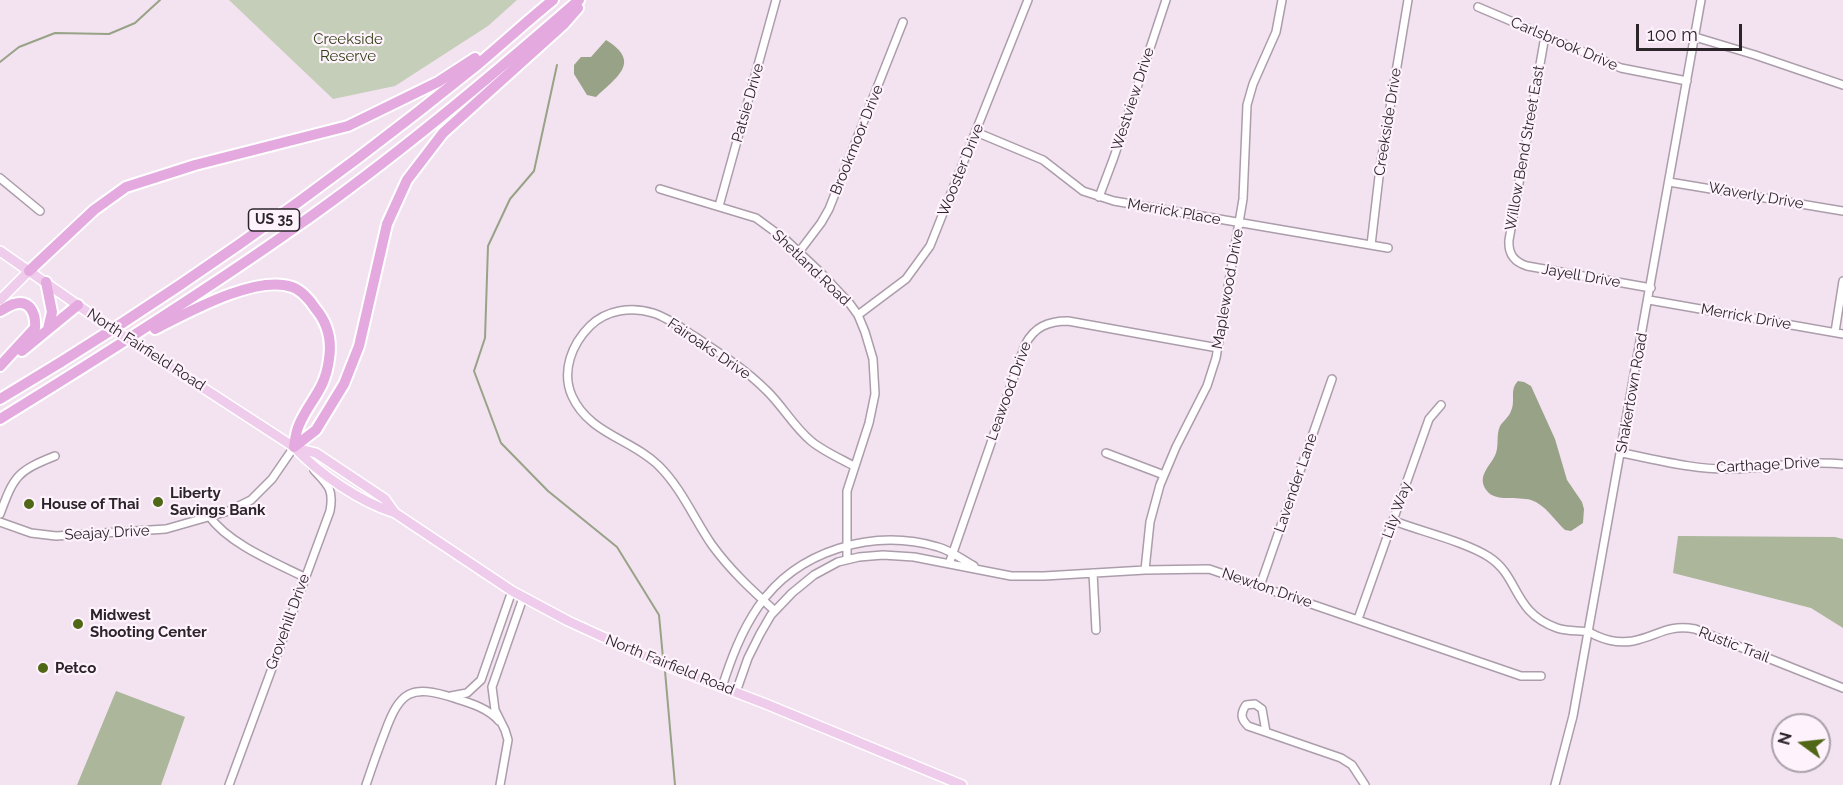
<!DOCTYPE html>
<html>
<head>
<meta charset="utf-8">
<style>
  body { margin:0 }
  #map { position:relative; width:1843px; height:785px; overflow:hidden; background:#f3e3f1; font-family:Raleway,sans-serif }
  canvas { display:block }
  .north { position:absolute; left:1771px; top:713px; width:60px; height:60px; box-sizing:border-box; background:#fef2fd; border:2px solid #aaa0a9; border-radius:50%; rotate:285deg; font-size:16px; font-weight:700; line-height:24px; text-align:center; color:#2b252a }
  .north::after { content:''; display:block; margin:auto; width:21px; height:27px; background:#4f6716; clip-path:polygon(50% 0,100% 100%,50% 72%,0 100%) }
  .scale { position:absolute; left:1636px; top:24px; width:106px; height:27px; box-sizing:border-box; border:3px solid #2b252a; border-top:0; padding-left:8px; font-size:18px; line-height:21px; white-space:nowrap; color:#2b252a; -webkit-text-stroke:4px #fef2fd; paint-order:stroke }
</style>
</head>
<body>
<div id="map">
<canvas width="1843" height="785"></canvas>
<div class="north">N</div>
<div class="scale">100 m</div>
</div>
<script>
const context = document.querySelector('canvas').getContext('2d');
context.lineJoin = 'round';
function fill(path, color) {
  context.fillStyle = color;
  context.fill(path, 'evenodd');
}
function strokePath(path, color, width, dash) {
  context.strokeStyle = color;
  context.lineWidth = width;
  context.lineCap = dash ? 'butt' : 'round';
  context.setLineDash(dash || []);
  context.stroke(path);
}
function write(font, color, halo, rows, align = 'center') {
  context.font = font + ' Raleway,sans-serif';
  context.lineWidth = 4.5;
  context.setLineDash([]);
  context.textBaseline = 'middle';
  context.strokeStyle = halo;
  context.fillStyle = color;
  for (const [text, x, y, turn = 0] of rows) {
    context.save();
    context.translate(x, y);
    context.rotate((+turn || 0) * Math.PI / 180);
    context.textAlign = isNaN(turn) ? turn : align;
    if (halo) context.strokeText(text, 0, 0);
    context.fillText(text, 0, 0);
    context.restore();
  }
}
const green = new Path2D(`
  M229,0H517L488,26L395,86L333,99Z`);
const forest = new Path2D(`
  M1678,536L1835,537L1843,539V628L1811,608L1673,573Z
  M116,691L185,717L161,785H77Z`);
const water = new Path2D(`
  M606,40C642,62 617,77 596,97L587,95L574,74V65L581,57H591Z
  M1518,381L1524,382L1531,386L1555,439L1567,480L1582,502L1584,509L1583,523L1571,531L1565,530C1554,520 1546,505 1531,500C1518,496 1495,502 1487,491C1475,476 1492,465 1496,453C1499,444 1496,435 1500,426C1503,421 1509,417 1511,411C1516,401 1509,390 1518,381Z`);
const stream = new Path2D(`
  M0,62L19,47L55,33L109,34L135,23L160,0
  M557,65L534,171L510,199L488,246L485,338L474,371L501,443L548,491L617,547L659,615L663,658
  M665,671L675,785`);
const minor = new Path2D(`
  M1478,7L1621,68L1687,81
  M1545,36L1509,240C1508,254 1514,262 1527,266L1651,288
  M1695,37L1755,55L1843,85
  M976,132L1043,160L1083,191L1114,201L1388,248
  M0,178L40,211
  M1669,182L1843,211
  M660,189L756,218L786,240L822,274L850,304L858,315L865,332L873,359L875,394L869,423L847,491V559
  M1099,197L1114,157L1166,0
  M719,206L776,0
  M1371,245L1380,168L1408,0
  M799,252L821,223L829,209L903,22
  M1649,300L1843,334
  M858,315L906,279L930,246L1028,0
  M1835,332L1843,281
  M1106,453L1164,475
  M1622,453C1658,460 1695,470 1732,469C1769,468 1805,460 1843,464
  M0,514C14,476 17,471 55,456
  M209,516C229,544 274,562 304,577
  M1394,521C1420,531 1466,542 1489,557C1520,577 1512,612 1557,628C1569,632 1579,630 1589,632C1592,633 1594,635 1597,636C1608,641 1621,643 1633,641C1658,636 1667,624 1695,629L1843,688
  M0,522L31,533L56,536L166,529L229,511L251,500L272,479L294,447
  M949,564L1025,345C1034,327 1048,321 1068,321L1218,348
  M1145,570L1150,522L1160,485L1176,447L1207,386L1216,358L1243,199L1247,105L1253,84L1276,32L1282,0
  M1093,573L1096,630
  M1260,586L1332,379
  M775,611C752,590 730,570 712,545C694,519 682,489 659,466C632,439 589,434 572,396C561,371 572,344 590,326C606,310 632,306 653,313C669,318 683,329 697,338C721,354 745,369 766,390C782,405 793,426 811,441C823,451 839,458 854,466
  M1358,619L1429,419L1441,405
  M722,687C731,659 741,632 758,607C797,550 873,528 938,547C950,550 963,560 974,566
  M736,692L748,658L760,634L771,615L792,593L814,575L838,562L859,557L883,555L914,557L1011,576H1044L1145,570L1209,569L1521,676H1541
  M451,696L467,693L481,680L512,591
  M1266,732L1262,709L1255,704L1246,705C1240,714 1241,719 1248,726L1341,758L1352,765L1365,785
  M229,785L330,511C334,489 328,485 314,470
  M366,785C372,767 378,750 385,732C400,691 411,684 454,698C470,703 488,708 499,721
  M500,785L508,740L505,730L495,710L492,687L523,598
  M1555,785L1573,716L1701,0`);
const major = new Path2D(`
  M0,251L89,313
  M0,300L29,271
  M154,356L294,447C319,474 360,502 395,513L512,591L568,621L662,664L766,704L962,785
  M296,448L316,453L385,499L395,513`);
const highway = new Path2D(`
  M29,271L94,210L126,187L195,165L348,126L438,82L475,58
  M46,282L52,312L48,329
  M0,311C5,309 9,305 14,304C31,299 36,315 35,328L0,366
  M155,329C187,313 256,274 292,287C301,290 310,300 315,308C327,322 332,340 329,359C325,391 310,399 299,425C296,431 295,440 294,447
  M22,351L78,305
  M0,399C167,300 326,187 477,65C502,44 527,21 553,0
  M0,419C99,358 198,296 293,229C393,159 487,80 579,0
  M294,447L316,430L344,384L359,346L387,224L407,180L443,133L564,24L578,8`);
const majorBridge = new Path2D(`
  M89,313L154,356`);
const markers = [
  [158,502,6,"#4f6716"],
  [29,504,6,"#4f6716"],
  [78,624,6,"#4f6716"],
  [43,668,6,"#4f6716"]
];
const shields = [
  [274,220,51]
];
const shieldNames = [
  ["US 35",274,220]
];
const parkNames = [
  ["Creekside",348,39],
  ["Reserve",348,56]
];
const streetNames = [
  ["Carlsbrook Drive",1564,44,23],
  ["Westview Drive",1133,99,-72],
  ["Patsie Drive",748,103,-74],
  ["Creekside Drive",1388,122,-81],
  ["Brookmoor Drive",857,140,-68],
  ["Willow Bend Street East",1525,148,-80],
  ["Wooster Drive",961,170,-68],
  ["Waverly Drive",1756,196,10],
  ["Merrick Place",1174,212,10],
  ["Shetland Road",811,268,44],
  ["Jayell Drive",1581,276,10],
  ["Maplewood Drive",1228,289,-80],
  ["Merrick Drive",1746,317,10],
  ["Fairoaks Drive",709,349,34],
  ["North Fairfield Road",146,350,33],
  ["Leawood Drive",1009,391,-70],
  ["Shakertown Road",1632,393,-80],
  ["Carthage Drive",1768,465,-3],
  ["Lavender Lane",1296,483,-71],
  ["Lily Way",1397,510,-70],
  ["Seajay Drive",107,533,-3],
  ["Newton Drive",1267,588,19],
  ["Grovehill Drive",288,622,-70],
  ["Rustic Trail",1734,645,21],
  ["North Fairfield Road",670,665,22]
];
const poiNames = [
  ["Liberty",170,493],
  ["Savings Bank",170,510],
  ["House of Thai",41,504],
  ["Midwest",90,615],
  ["Shooting Center",90,632],
  ["Petco",55,668]
];
fill(green, '#c5ceb8');
fill(forest, '#abb69a');
fill(water, '#97a287');
strokePath(stream, '#97a287', 2);
strokePath(minor, '#ac9dab', 10);
strokePath(major, '#fff', 12);
strokePath(highway, '#fff', 14);
strokePath(minor, '#fff', 7);
strokePath(major, '#efccec', 9);
strokePath(highway, '#e4aae0', 10);
strokePath(majorBridge, '#fff', 12, []);
strokePath(majorBridge, '#efccec', 9);
for (const [x, y, r, color] of markers) {
  const dot = new Path2D();
  dot.arc(x, y, r, 0, 2 * Math.PI);
  context.fillStyle = color;
  context.fill(dot);
  strokePath(dot, '#fef2fd', 2);
}
for (const [x, y, w] of shields) {
  const box = new Path2D();
  box.roundRect(x - w / 2, y - 11, w, 22, 4.5);
  context.fillStyle = '#fef2fd';
  context.fill(box);
  strokePath(box, '#2b252a', 1.5);
}
write('bold 14px', '#2b252a', null, shieldNames);
write('15px', '#324114', '#fef2fd', parkNames);
write('15px', '#2b252a', '#fef2fd', streetNames);
write('bold 15px', '#2b252a', '#fef2fd', poiNames, 'left');
</script>
</body>
</html>
